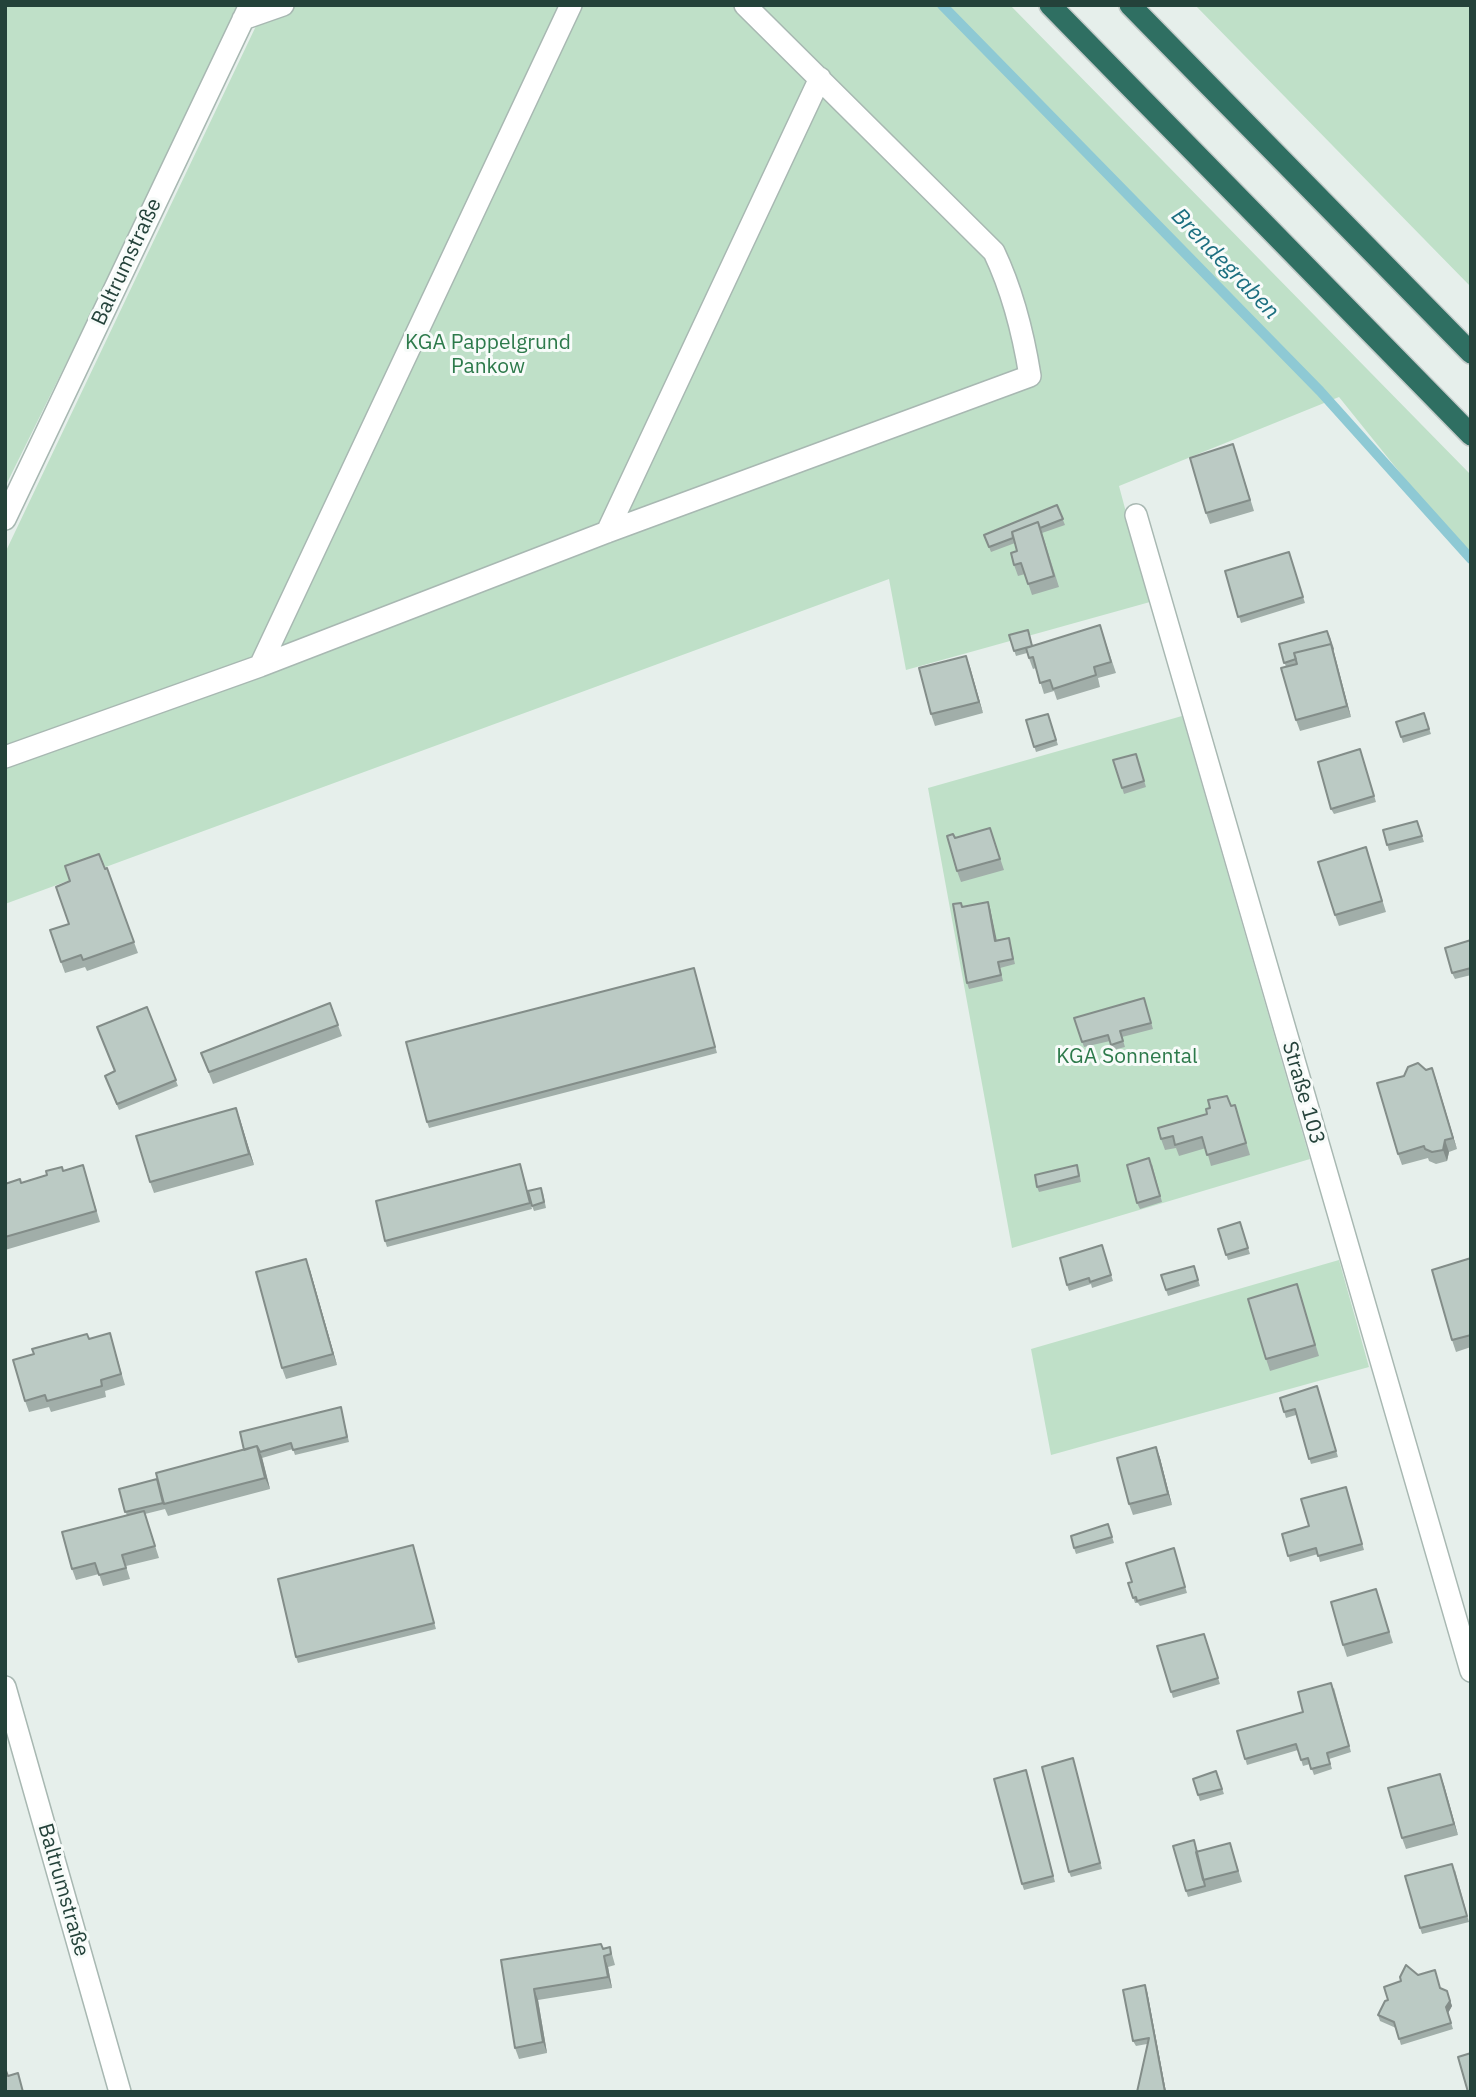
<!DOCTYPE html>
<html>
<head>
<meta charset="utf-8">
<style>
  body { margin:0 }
  #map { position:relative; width:1476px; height:2097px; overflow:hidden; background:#e6efeb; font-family:"IBM Plex Sans",sans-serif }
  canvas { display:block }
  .frame { position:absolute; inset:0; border:7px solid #24423a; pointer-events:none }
</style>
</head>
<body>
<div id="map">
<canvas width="1476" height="2097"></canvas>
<div class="frame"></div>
</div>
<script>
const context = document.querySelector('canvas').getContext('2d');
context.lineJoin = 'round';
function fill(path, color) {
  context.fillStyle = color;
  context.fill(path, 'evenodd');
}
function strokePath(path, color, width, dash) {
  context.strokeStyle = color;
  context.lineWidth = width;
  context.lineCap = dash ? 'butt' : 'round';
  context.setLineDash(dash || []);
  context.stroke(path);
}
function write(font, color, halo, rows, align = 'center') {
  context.font = font + ' "IBM Plex Sans",sans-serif';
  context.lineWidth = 6;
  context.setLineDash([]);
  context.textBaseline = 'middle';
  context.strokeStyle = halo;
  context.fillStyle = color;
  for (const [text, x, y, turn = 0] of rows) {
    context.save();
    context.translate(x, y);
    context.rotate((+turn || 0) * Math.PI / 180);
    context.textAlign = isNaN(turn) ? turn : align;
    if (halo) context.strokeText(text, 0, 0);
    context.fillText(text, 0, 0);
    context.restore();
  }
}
const green = new Path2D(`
  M5,5H243L5,487Z
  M266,5H1010L1471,475V561L1339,397L1119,486L1150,602L906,670L889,579L5,904V553Z
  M1195,5H1471V287Z
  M1182,716L1310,1159L1012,1248L928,788Z
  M1339,1260L1369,1367L1051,1455L1031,1349Z`);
const stream = new Path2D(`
  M942,5L1320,391L1471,559`);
const minor = new Path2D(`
  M243,19L283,5
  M1136,515L1471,1671
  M5,519L250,5
  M607,532L820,78
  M260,666L571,5
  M5,757L260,666L607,532L1030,376C1023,332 1013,292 994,252L745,5
  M5,1687L120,2092`);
const highway = new Path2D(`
  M1050,5L1471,435
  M1130,5L1471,353`);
const wall = new Path2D(`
  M1237,456L1254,511L1210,524L1206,513Z
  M1057,505L1065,525L1042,533L1059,587L1032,595L1025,574L1018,576L1014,565L1017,551L1015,543L991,552L984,535Z
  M1289,552L1305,603L1241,623L1225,571Z
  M1100,625L1116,673L1098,678L1100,687L1057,700L1054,691L1044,694L1036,668L1033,669L1027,653L1016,656L1009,635L1028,630L1032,646Z
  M1327,631L1351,717L1300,731L1296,720L1286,667L1279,644Z
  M966,656L983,713L935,726L931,714Z
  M1424,713L1431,734L1403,743L1396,722Z
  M1048,714L1058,745L1036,752L1026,720Z
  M1136,754L1146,787L1124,794L1113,760Z
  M1362,755L1376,802L1334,814L1331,809Z
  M1417,821L1424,842L1389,851L1383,830Z
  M990,828L1004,870L961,882L957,871L955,838Z
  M1366,847L1386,912L1339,926L1335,915Z
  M107,868L138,953L87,971L85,967L65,973L61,962L69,924L105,869Z
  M988,902L996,940L1009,938L1015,964L1000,968L1003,981L969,989L967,983L963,907Z
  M1471,940V975L1455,979L1452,973Z
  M694,968L717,1053L429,1128L427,1122Z
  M1144,998L1153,1029L1122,1037L1125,1047L1113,1050L1110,1041L1084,1047L1074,1018Z
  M330,1003L342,1036L213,1084L201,1053Z
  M147,1007L178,1086L119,1110L105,1076L115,1071Z
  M1432,1068L1457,1149L1449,1152L1447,1161L1436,1164L1429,1161L1428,1158L1402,1165L1398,1154L1426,1070Z
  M1235,1105L1250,1155L1211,1166L1206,1148L1179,1156L1176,1148L1165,1150L1161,1139L1231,1106Z
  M236,1108L254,1165L154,1193L150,1182Z
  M1152,1164L1162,1202L1140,1209L1137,1203Z
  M83,1165L100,1222L5,1250V1184L21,1183Z
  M522,1170L532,1209L387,1247L385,1241Z
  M1079,1171L1081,1182L1039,1192L1037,1187Z
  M543,1193L546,1208L534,1211L532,1206Z
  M1240,1222L1250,1254L1228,1260L1218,1229Z
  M1102,1245L1113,1281L1092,1288L1091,1284L1069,1291L1067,1285Z
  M1471,1258V1347L1456,1352L1452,1340Z
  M1194,1266L1200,1286L1168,1296L1161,1275Z
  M310,1270L337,1365L286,1379L282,1368Z
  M1297,1284L1319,1356L1270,1371L1266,1359Z
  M110,1333L125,1385L105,1391L106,1397L51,1412L49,1407L29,1412L25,1401L89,1339Z
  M1319,1392L1338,1457L1311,1464L1296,1415L1286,1418L1280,1398Z
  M341,1407L349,1442L295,1455L293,1449L262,1458L270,1489L168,1516L165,1509L145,1514L159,1558L126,1566L130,1579L103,1586L99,1574L76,1580L72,1569L127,1516L119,1489L157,1479L244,1450Z
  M1156,1447L1160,1458L1172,1505L1133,1515L1129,1504Z
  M1346,1487L1364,1550L1320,1562L1318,1554L1290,1562L1282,1534L1309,1526Z
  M1108,1524L1114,1543L1076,1554L1074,1548Z
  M413,1545L436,1629L298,1663L296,1657Z
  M1174,1548L1187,1593L1140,1606L1138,1603H1135L1128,1583L1132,1582Z
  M1376,1589L1393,1643L1347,1657L1343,1645Z
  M1204,1634L1220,1684L1173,1698L1157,1646Z
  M1334,1688L1351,1752L1329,1759L1332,1769L1314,1775L1310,1764L1303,1766L1298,1750L1247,1765L1237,1731L1303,1712Z
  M1073,1758L1102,1869L1071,1877L1069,1872Z
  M1216,1771L1224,1794L1200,1801L1193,1779Z
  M1440,1774L1458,1835L1406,1849L1402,1838Z
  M1028,1776L1055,1882L1024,1890L1022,1884Z
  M1230,1843L1242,1882L1188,1897L1186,1891L1197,1852Z
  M1455,1870L1469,1922L1422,1934L1420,1928Z
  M610,1947L615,1965L608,1967L612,1988L538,2000L547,2053L519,2059L515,2048L501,1960Z
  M1418,1975L1441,1988L1449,1997L1452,2006L1448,2013L1453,2029L1401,2045L1396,2028L1380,2021L1378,2015L1401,1981Z
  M1147,1991L1166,2092L1147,2044L1136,2046L1133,2041Z`);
const shadedWall = new Path2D(`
  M1327,631L1330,637L1351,717L1347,706Z
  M966,656L970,667L983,713L979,702Z
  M988,902L990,908L998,946L995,941Z
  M1432,1068L1436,1079L1457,1149L1453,1138Z
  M236,1108L240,1119L254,1165L249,1154Z
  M1445,1140L1449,1152L1447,1161L1443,1150Z
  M306,1259L310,1270L337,1365L333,1354Z
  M257,1446L262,1457L270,1489L265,1478Z
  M1156,1447L1160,1458L1172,1505L1168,1494Z
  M1440,1774L1444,1785L1458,1835L1454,1824Z
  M604,1956L608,1967L612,1988L608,1977Z
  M1145,1985L1147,1991L1166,2092H1165Z
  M534,1989L538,2000L547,2053L543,2042Z
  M1447,1991L1452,2006L1448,2013L1453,2029L1446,2007Z`);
const building = new Path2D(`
  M1233,444L1250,500L1206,513L1190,458Z
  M1057,505L1063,519L1040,528L1038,522L1012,532L1013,538L989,547L984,535Z
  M1038,522L1054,576L1028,584L1021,563L1014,565L1011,553L1017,551L1012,532Z
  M1289,552L1303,597L1238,617L1225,571Z
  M1100,625L1111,662L1094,667L1096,675L1053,689L1050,680L1040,683L1033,657L1029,658L1026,648Z
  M1028,630L1032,646L1014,651L1009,635Z
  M1327,631L1333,649L1331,644L1294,653L1296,659L1284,663L1279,644Z
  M1331,644L1347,706L1296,720L1281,668L1297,664L1294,653Z
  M966,656L979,702L931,714L919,668Z
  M1424,713L1429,729L1401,737L1396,722Z
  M1048,714L1056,740L1034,747L1026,720Z
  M1360,749L1374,796L1331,809L1318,762Z
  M1136,754L1144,781L1122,788L1113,760Z
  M1417,821L1422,836L1387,845L1383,830Z
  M990,828L1000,859L957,871L947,836L953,834L955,838Z
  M1366,847L1382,901L1335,915L1318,862Z
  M99,854L105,869L107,868L134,942L83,960L81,955L61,962L50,930L69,924L56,887L70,881L65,866Z
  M988,902L995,941L1009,938L1013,959L998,962L1001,975L967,983L953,904L961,903L962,907Z
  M1471,940V968L1452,973L1445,948Z
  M694,968L715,1047L427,1122L406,1042Z
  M1144,998L1151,1023L1120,1031L1123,1041L1111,1045L1108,1035L1082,1042L1074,1018Z
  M330,1003L338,1025L209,1072L201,1053Z
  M147,1007L176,1080L117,1104L105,1076L115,1071L97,1027Z
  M1418,1063L1426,1070L1432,1068L1453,1138L1445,1140L1443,1150L1432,1152L1425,1149L1424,1146L1398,1154L1377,1083L1404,1076L1408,1067Z
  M1227,1096L1231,1106L1235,1105L1246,1143L1207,1155L1202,1137L1175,1145L1173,1136L1161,1139L1158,1128L1207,1114L1206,1109L1210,1108L1208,1100Z
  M236,1108L249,1154L150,1182L136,1136Z
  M1149,1158L1160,1196L1137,1203L1127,1165Z
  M520,1164L530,1203L385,1241L376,1201Z
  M83,1165L96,1211L5,1237V1184L20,1179L21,1183L47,1175L46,1171L62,1167L63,1171Z
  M1077,1165L1079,1176L1037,1187L1035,1175Z
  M541,1188L544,1202L532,1206L528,1191Z
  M1240,1222L1248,1248L1226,1255L1218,1229Z
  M1102,1245L1111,1275L1090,1282L1089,1278L1067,1285L1060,1258Z
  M1471,1258V1335L1452,1340L1432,1270Z
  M306,1259L333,1354L282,1368L256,1272Z
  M1194,1266L1198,1280L1166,1290L1161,1275Z
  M1297,1284L1315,1345L1266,1359L1248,1299Z
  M110,1333L121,1374L101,1380L102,1386L47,1401L45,1395L25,1401L13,1360L34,1354L32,1349L87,1334L89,1339Z
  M1317,1386L1336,1451L1309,1459L1295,1409L1284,1412L1280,1398Z
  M341,1407L347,1437L293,1450L291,1443L260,1452L257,1446L244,1450L240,1432Z
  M257,1446L265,1478L164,1504L156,1473Z
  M1156,1447L1168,1494L1129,1504L1117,1458Z
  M157,1479L163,1503L125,1512L119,1489Z
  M1346,1487L1362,1544L1318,1556L1316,1548L1288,1556L1282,1534L1309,1526L1301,1499Z
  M144,1511L155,1546L122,1555L126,1568L99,1575L95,1563L72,1569L62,1532Z
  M1108,1524L1112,1537L1074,1548L1071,1536Z
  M413,1545L434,1623L296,1657L278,1579Z
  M1174,1548L1185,1587L1137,1601L1136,1597L1133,1598L1128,1583L1132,1582L1126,1563Z
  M1376,1589L1389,1632L1343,1645L1331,1602Z
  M1204,1634L1218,1678L1171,1692L1157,1646Z
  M1331,1683L1349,1746L1327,1753L1330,1764L1311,1769L1308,1758L1301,1760L1296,1744L1245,1759L1237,1731L1303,1712L1298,1692Z
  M1073,1758L1100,1863L1069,1872L1042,1767Z
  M1026,1770L1053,1876L1022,1884L994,1779Z
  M1216,1771L1222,1789L1198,1795L1193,1779Z
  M1440,1774L1454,1824L1402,1838L1388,1788Z
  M1194,1840L1205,1886L1186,1891L1173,1846Z
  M1230,1843L1238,1871L1203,1880L1196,1852Z
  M1452,1864L1467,1916L1420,1928L1405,1876Z
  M601,1944L603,1949L610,1947L611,1954L604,1956L608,1977L534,1989L543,2042L515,2048L501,1960Z
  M1406,1965L1418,1975L1435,1970L1440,1988L1447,1991L1450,2001L1446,2007L1451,2023L1399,2039L1394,2022L1378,2015L1385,2001L1388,2000L1384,1987L1401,1981L1400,1977Z
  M1145,1985L1165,2092H1137L1149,2038L1133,2041L1123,1990Z
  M1471,2053V2092H1468L1458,2057Z
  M5,2068L8,2076L18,2073L23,2092H5Z`);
const streetNames = [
  ["Baltrumstraße",127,262,-65],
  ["Straße 103",1303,1093,74],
  ["Baltrumstraße",63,1890,74]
];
const parkNames = [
  ["KGA Pappelgrund",488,343],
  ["Pankow",488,367],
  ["KGA Sonnental",1127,1057]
];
const waterNames = [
  ["Brendegraben",1225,264,46]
];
fill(green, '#bfe0c8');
strokePath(stream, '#8ec9d4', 10);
strokePath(minor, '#a8b8b2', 24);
strokePath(highway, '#c2cac8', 24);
strokePath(minor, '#fff', 21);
strokePath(highway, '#2f6f62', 21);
fill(wall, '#a1aea9');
fill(shadedWall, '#838d89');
fill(building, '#bbcac4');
strokePath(building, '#838d89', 2);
write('21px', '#24423a', '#f7fbf9', streetNames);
write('21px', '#2d7a4b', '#f7fbf9', parkNames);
write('italic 23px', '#1c6f80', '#f7fbf9', waterNames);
</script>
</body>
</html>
